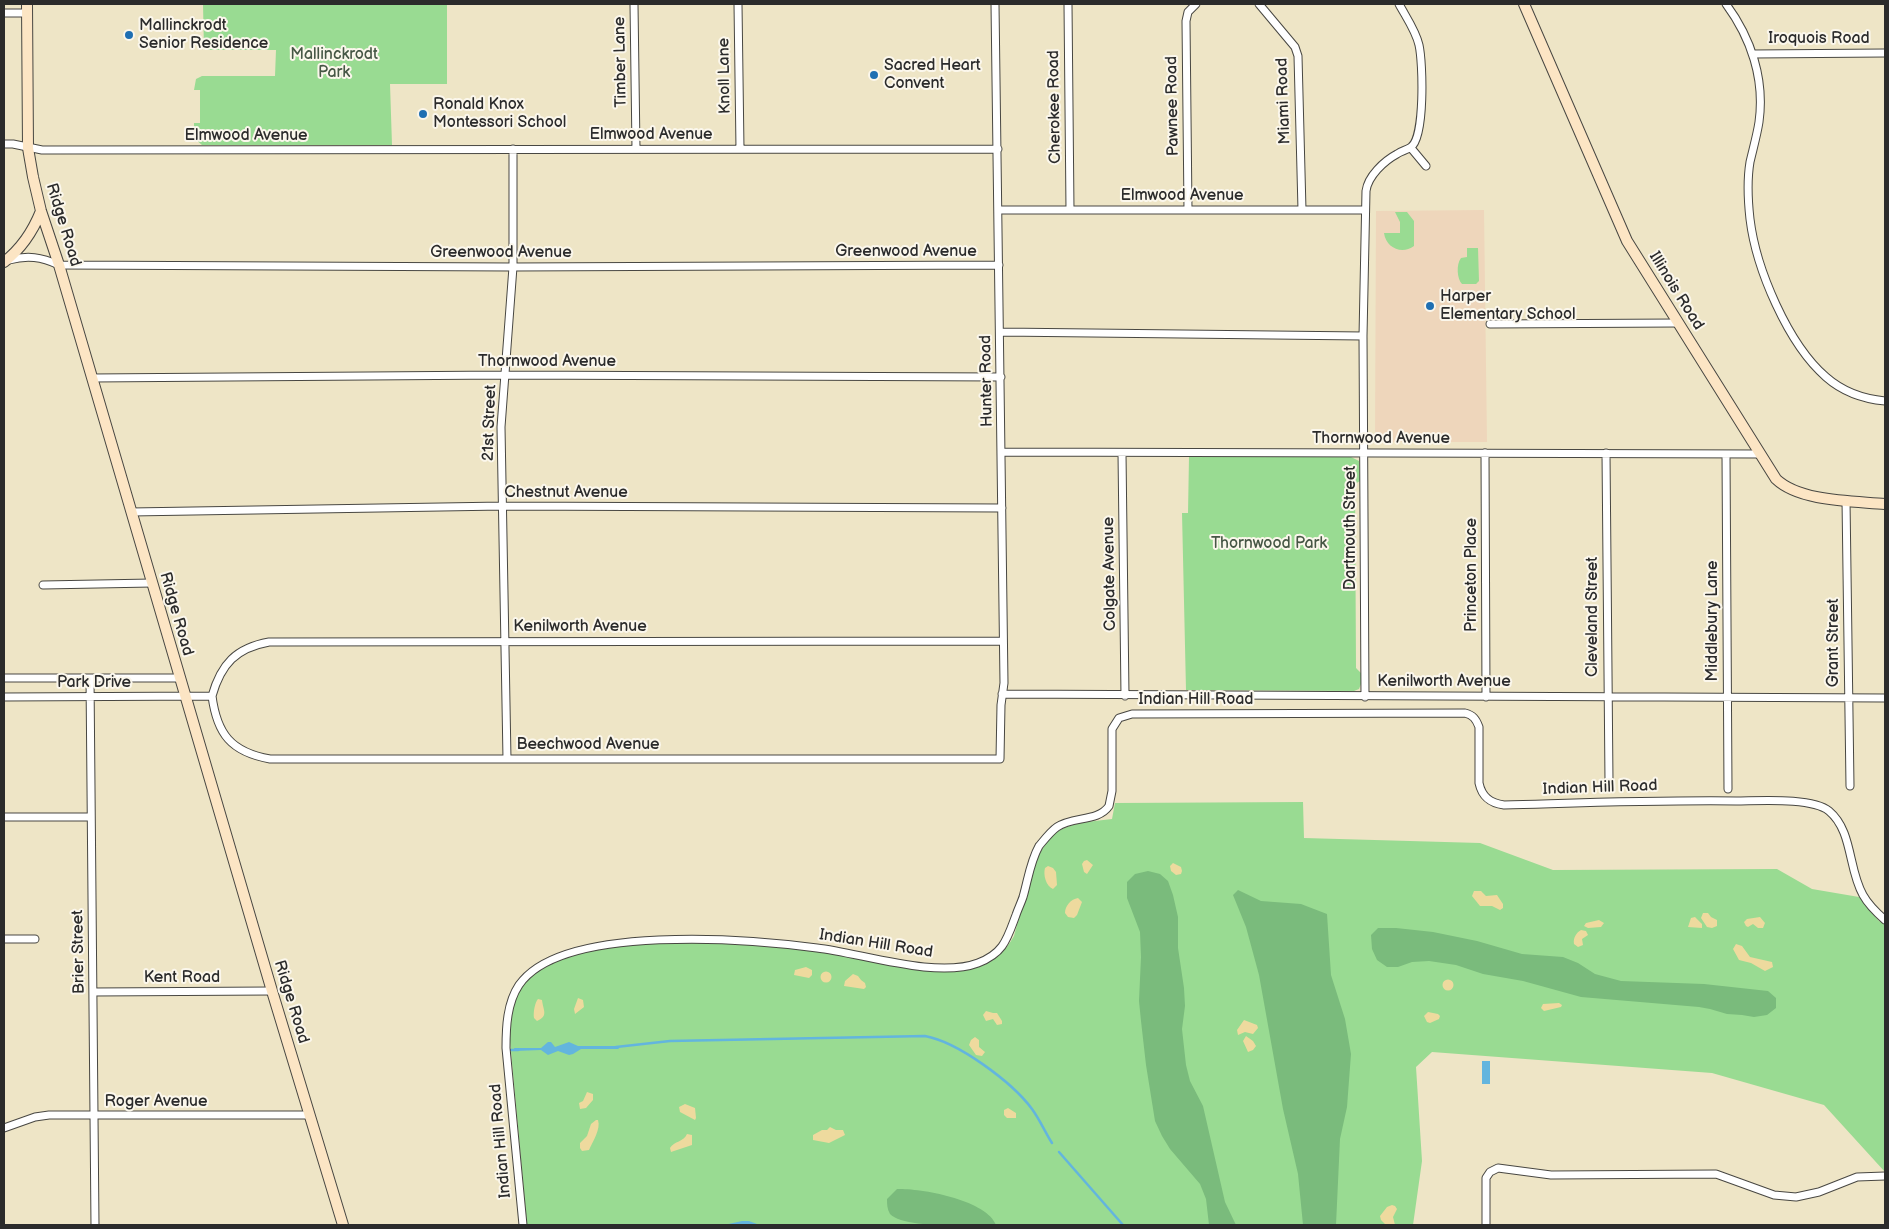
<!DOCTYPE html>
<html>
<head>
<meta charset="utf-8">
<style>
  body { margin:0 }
  #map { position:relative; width:1889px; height:1229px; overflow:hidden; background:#eee5c6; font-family:"Balsamiq Sans",sans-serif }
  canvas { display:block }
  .frame { position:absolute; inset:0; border:5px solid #2b2b2b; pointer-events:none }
</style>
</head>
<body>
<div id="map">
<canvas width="1889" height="1229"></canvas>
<div class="frame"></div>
</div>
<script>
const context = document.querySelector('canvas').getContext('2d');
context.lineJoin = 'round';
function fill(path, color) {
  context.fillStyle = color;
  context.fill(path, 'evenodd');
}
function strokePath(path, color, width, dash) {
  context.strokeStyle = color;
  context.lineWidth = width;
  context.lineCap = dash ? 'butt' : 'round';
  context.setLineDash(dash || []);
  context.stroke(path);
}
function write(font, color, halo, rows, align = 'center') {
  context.font = font + ' "Balsamiq Sans",sans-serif';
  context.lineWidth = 4;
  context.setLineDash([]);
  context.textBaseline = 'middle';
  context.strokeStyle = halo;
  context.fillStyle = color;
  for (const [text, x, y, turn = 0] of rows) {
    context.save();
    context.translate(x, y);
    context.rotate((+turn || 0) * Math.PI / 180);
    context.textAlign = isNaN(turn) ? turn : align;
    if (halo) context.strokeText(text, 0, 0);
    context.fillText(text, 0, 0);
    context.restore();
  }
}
const built = new Path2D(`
  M1484,210L1487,442H1375L1376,211Z`);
const green = new Path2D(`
  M203,4H447V84H390L392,145H202L194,138V123H200V90H194L196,79L202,76H275L276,50H204Z
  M1395,212H1407L1414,221V246C1402,255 1386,248 1384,233H1400V222Z
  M1467,248H1478L1479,281L1476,284H1462C1457,279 1456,264 1461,258L1467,257Z
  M1189,457H1351L1359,461L1360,481L1355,484L1356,668L1361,673V684L1359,689L1354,691L1186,690L1182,513H1188Z
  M1303,802L1304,838L1480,843L1553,870L1777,869L1812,889L1859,897L1879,921L1885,924V1172L1824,1105L1712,1073L1432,1052L1416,1067L1422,1161L1413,1225H527L510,1041C511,1021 512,999 525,983C539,965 577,953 599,949C614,945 629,945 644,944C692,941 748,942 795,948C826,952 857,958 888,964C917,968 945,975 974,968C992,964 1005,952 1014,936C1023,906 1032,844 1062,829C1077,822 1095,821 1112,819L1115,803Z`);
const forest = new Path2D(`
  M1148,871L1160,874L1168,881L1173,895L1178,917V948L1184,988L1185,1006L1182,1029L1186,1065L1190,1081L1203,1106L1225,1202L1236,1225H1209L1206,1199L1200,1184L1170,1149L1162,1136L1155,1121L1146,1065L1141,1021L1139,1001L1141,957L1140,932L1127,898V882L1135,874Z
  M1238,890L1261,901L1301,904L1327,914L1331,975L1345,1019L1351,1054L1347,1107L1340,1139L1336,1225H1303L1298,1174L1283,1109L1259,975L1246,927L1233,895Z
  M1378,928H1396L1433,932L1477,941L1522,954L1563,957L1578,963L1595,974L1621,981L1704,984L1768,991L1776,998V1008L1767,1015L1754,1017L1742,1015L1727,1014L1710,1009L1699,1007L1581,997L1523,981L1483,974L1456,965L1429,961L1412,962L1398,967H1387L1377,960L1372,949L1371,935Z
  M897,1189C921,1188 987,1200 996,1225C975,1225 904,1229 890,1214C887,1209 887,1204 887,1199Z`);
const sand = new Path2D(`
  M1087,860L1093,865L1087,874L1084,872L1082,864L1084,861Z
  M1173,863L1181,867L1182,871L1181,874L1176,875L1171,871L1170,866Z
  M1048,866L1053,868L1056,872L1057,885L1053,889C1046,886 1043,875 1045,868Z
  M1474,891H1481L1486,896L1497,895L1503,904V908L1500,910L1492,906H1480L1472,896Z
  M1078,898L1082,902L1077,915L1074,918L1068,917L1065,913C1065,906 1071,899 1078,898Z
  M1703,913H1708L1711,917L1717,920V926L1712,928L1707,927L1701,918Z
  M1695,917L1702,924V928L1688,927L1691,918Z
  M1760,917L1765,923L1763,928H1758L1753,924L1748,927L1746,926L1744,922L1747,919Z
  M1599,920L1604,923L1601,927L1588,928L1584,926L1586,923Z
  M1581,930L1586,931L1588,935L1582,939L1583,945L1578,947L1574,944C1573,938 1576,933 1581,930Z
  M1736,944L1742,946L1750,957L1772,962L1773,967L1765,971L1751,963L1739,960L1733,949Z
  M806,967L812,970V975L809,978L794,975L795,970Z
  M820.5 977a5.5 5.5 0 1 1 11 0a5.5 5.5 0 1 1-11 0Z
  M853,974L858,976L861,980L865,983L866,987L864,989L844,986L845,981Z
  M1442.5 985a5.5 5.5 0 1 1 11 0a5.5 5.5 0 1 1-11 0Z
  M578,998L583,1000L584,1007L575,1014L574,1009Z
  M538,999L542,1000C543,1010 549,1016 537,1021L534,1018C533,1013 535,1002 538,999Z
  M1559,1003L1562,1005L1561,1007L1544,1011L1541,1008L1543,1004Z
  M986,1011L993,1013H997L1002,1021V1024L997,1025L993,1019L986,1021L983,1015Z
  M1428,1012L1438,1014L1440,1016L1439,1019L1430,1023L1427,1022L1424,1016Z
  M1244,1020L1257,1025L1258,1028L1253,1034L1245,1032L1238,1035L1237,1030Z
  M1246,1036L1253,1041L1256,1046L1253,1050L1248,1052L1243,1041Z
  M975,1037L979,1040V1047L985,1052L982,1056L976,1055L969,1045L971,1040Z
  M587,1092L593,1094V1100L586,1108L580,1109L579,1103L583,1101Z
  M685,1104L695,1108L696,1118L695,1120L680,1112L679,1107Z
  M1008,1108L1016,1113V1118H1007L1004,1115V1110Z
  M596,1120H598C601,1129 593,1141 589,1150L582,1151L580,1148V1143L587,1136L591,1124Z
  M830,1127L836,1130H843L845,1135L829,1143L813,1140V1135L822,1130H827Z
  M687,1134L692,1135V1145L671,1152L670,1148C674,1141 684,1142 687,1134Z
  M1392,1205L1395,1206L1397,1209L1393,1217L1395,1225H1386L1381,1220L1380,1216L1387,1207Z`);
const water = new Path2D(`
  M548,1042H551L555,1047L569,1042L578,1046H617L619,1049H581L573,1054L569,1055L558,1051L548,1055L541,1050L515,1051L514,1048H541Z
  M1482,1061H1490V1084H1482Z
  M742,1221H749L757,1224L784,1225H724Z`);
const stream = new Path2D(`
  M616,1047L670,1041L925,1036C958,1042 1012,1082 1032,1109C1040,1120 1045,1132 1052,1143
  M511,1050H518
  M1059,1152L1123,1225`);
const street = new Path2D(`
  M634,4L636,149
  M738,4L740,149
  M1068,4L1070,210
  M1259,4L1295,47L1298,56L1302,210
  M1726,4C1751,38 1765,79 1759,122C1757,135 1753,149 1750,162C1747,180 1748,201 1750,219C1756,269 1788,344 1826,377C1843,392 1864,399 1885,401
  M4,13H27
  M1753,54L1885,53
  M4,144H13L42,150L998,149
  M1411,148L1426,166
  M999,210H1365
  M1188,210L1186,21L1188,12L1196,4
  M9,260C28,255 41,257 59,265L513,267L999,265
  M1490,324L1678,323
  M1001,332L1363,336
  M92,378L505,375L1001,377
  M1002,452L1761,454
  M1122,453L1125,696
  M1485,453L1486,697
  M1606,453L1609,781
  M1726,454L1728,789
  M1846,500L1850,786
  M131,512L503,506L1002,508
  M43,585L152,583
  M4,678H179
  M90,678L95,1225
  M1002,694L1885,698
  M212,696C217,734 231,752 270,759H1000L1001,705L1004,683L995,4
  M4,697L212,696C221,664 236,648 269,642L1003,641
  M1365,697L1363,336L1366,191C1368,176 1384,161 1397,154C1401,151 1407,150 1411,147C1425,137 1423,63 1419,45C1416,31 1406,17 1399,4
  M507,759L501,427L513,267V149
  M4,817H90
  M4,939H35
  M93,992L272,991
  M4,1128L35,1117L49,1115H310
  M523,1225L506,1048C506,1027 507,1003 519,985C562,923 750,939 817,948C861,953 936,979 978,963C1004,953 1007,939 1016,915C1018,909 1021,903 1023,897C1028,880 1030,862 1039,846C1044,840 1051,831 1057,827C1073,816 1098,822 1109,806L1112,791V729L1119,718L1132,714L1465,713C1473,715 1476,719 1479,727V783C1482,797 1490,803 1504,805C1581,803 1658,800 1736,801C1758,801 1812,797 1829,811C1853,831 1848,869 1863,895C1868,904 1877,913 1885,920
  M1486,1225V1178L1490,1172L1498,1168L1551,1175L1716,1174L1774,1195L1796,1197L1819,1192L1857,1177L1885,1176`);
const secondary = new Path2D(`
  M27,4L28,148L33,177L41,211L59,265L272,991L343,1225
  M1524,4L1627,241L1776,479C1800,502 1854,501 1885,504
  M4,262C21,249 33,231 41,211`);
const markers = [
  [129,35,5,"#1f6fb2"],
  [874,75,5,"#1f6fb2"],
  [423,114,5,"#1f6fb2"],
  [1430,306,5,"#1f6fb2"]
];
const poiNames = [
  ["Mallinckrodt",139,26],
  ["Senior Residence",139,44],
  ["Sacred Heart",884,66],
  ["Convent",884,84],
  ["Ronald Knox",433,105],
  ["Montessori School",433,123],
  ["Harper",1440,297],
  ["Elementary School",1440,315]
];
const streetNames = [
  ["Iroquois Road",1819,39],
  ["Timber Lane",621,62,-91],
  ["Knoll Lane",725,76,-91],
  ["Miami Road",1284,101,-92],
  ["Pawnee Road",1173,106,-91],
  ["Cherokee Road",1055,107,-91],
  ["Elmwood Avenue",651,135],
  ["Elmwood Avenue",246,136],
  ["Elmwood Avenue",1182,196],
  ["Ridge Road",63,225,73],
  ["Greenwood Avenue",906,252],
  ["Greenwood Avenue",501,253],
  ["Illinois Road",1676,291,58],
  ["Thornwood Avenue",547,362],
  ["Hunter Road",987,381,-91],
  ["21st Street",490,423,-88],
  ["Thornwood Avenue",1381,439],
  ["Chestnut Avenue",566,493],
  ["Dartmouth Street",1351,528,-90],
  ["Colgate Avenue",1110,574,-91],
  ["Princeton Place",1472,575,-90],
  ["Ridge Road",176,614,74],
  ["Cleveland Street",1593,617,-90],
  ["Middlebury Lane",1713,621,-90],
  ["Kenilworth Avenue",580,627],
  ["Grant Street",1834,643,-90],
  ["Kenilworth Avenue",1444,682],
  ["Park Drive",94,683],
  ["Indian Hill Road",1196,700],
  ["Beechwood Avenue",588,745],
  ["Indian Hill Road",1600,788,-2],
  ["Indian Hill Road",876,944,9],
  ["Brier Street",79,952,-91],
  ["Kent Road",182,978],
  ["Ridge Road",291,1002,73],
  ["Roger Avenue",156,1102],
  ["Indian Hill Road",501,1141,-95]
];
const parkNames = [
  ["Mallinckrodt",334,55],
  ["Park",334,73],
  ["Thornwood Park",1269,544]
];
fill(built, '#eed6bb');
fill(green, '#99db92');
fill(forest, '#7abb7c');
fill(sand, '#eeda9e');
fill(water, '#63b5de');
strokePath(stream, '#63b5de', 2.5);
strokePath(street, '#484742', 9);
strokePath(secondary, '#484742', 12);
strokePath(street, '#fff', 7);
strokePath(secondary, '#fce5c4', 10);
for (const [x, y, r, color] of markers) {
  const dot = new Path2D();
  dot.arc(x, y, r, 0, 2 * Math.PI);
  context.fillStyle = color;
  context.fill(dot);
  strokePath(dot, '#fbf7ec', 2);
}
write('16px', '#2b2b2b', '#fbf7ec', poiNames, 'left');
write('16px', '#2b2b2b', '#fbf7ec', streetNames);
write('16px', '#465745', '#fbf7ec', parkNames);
</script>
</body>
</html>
